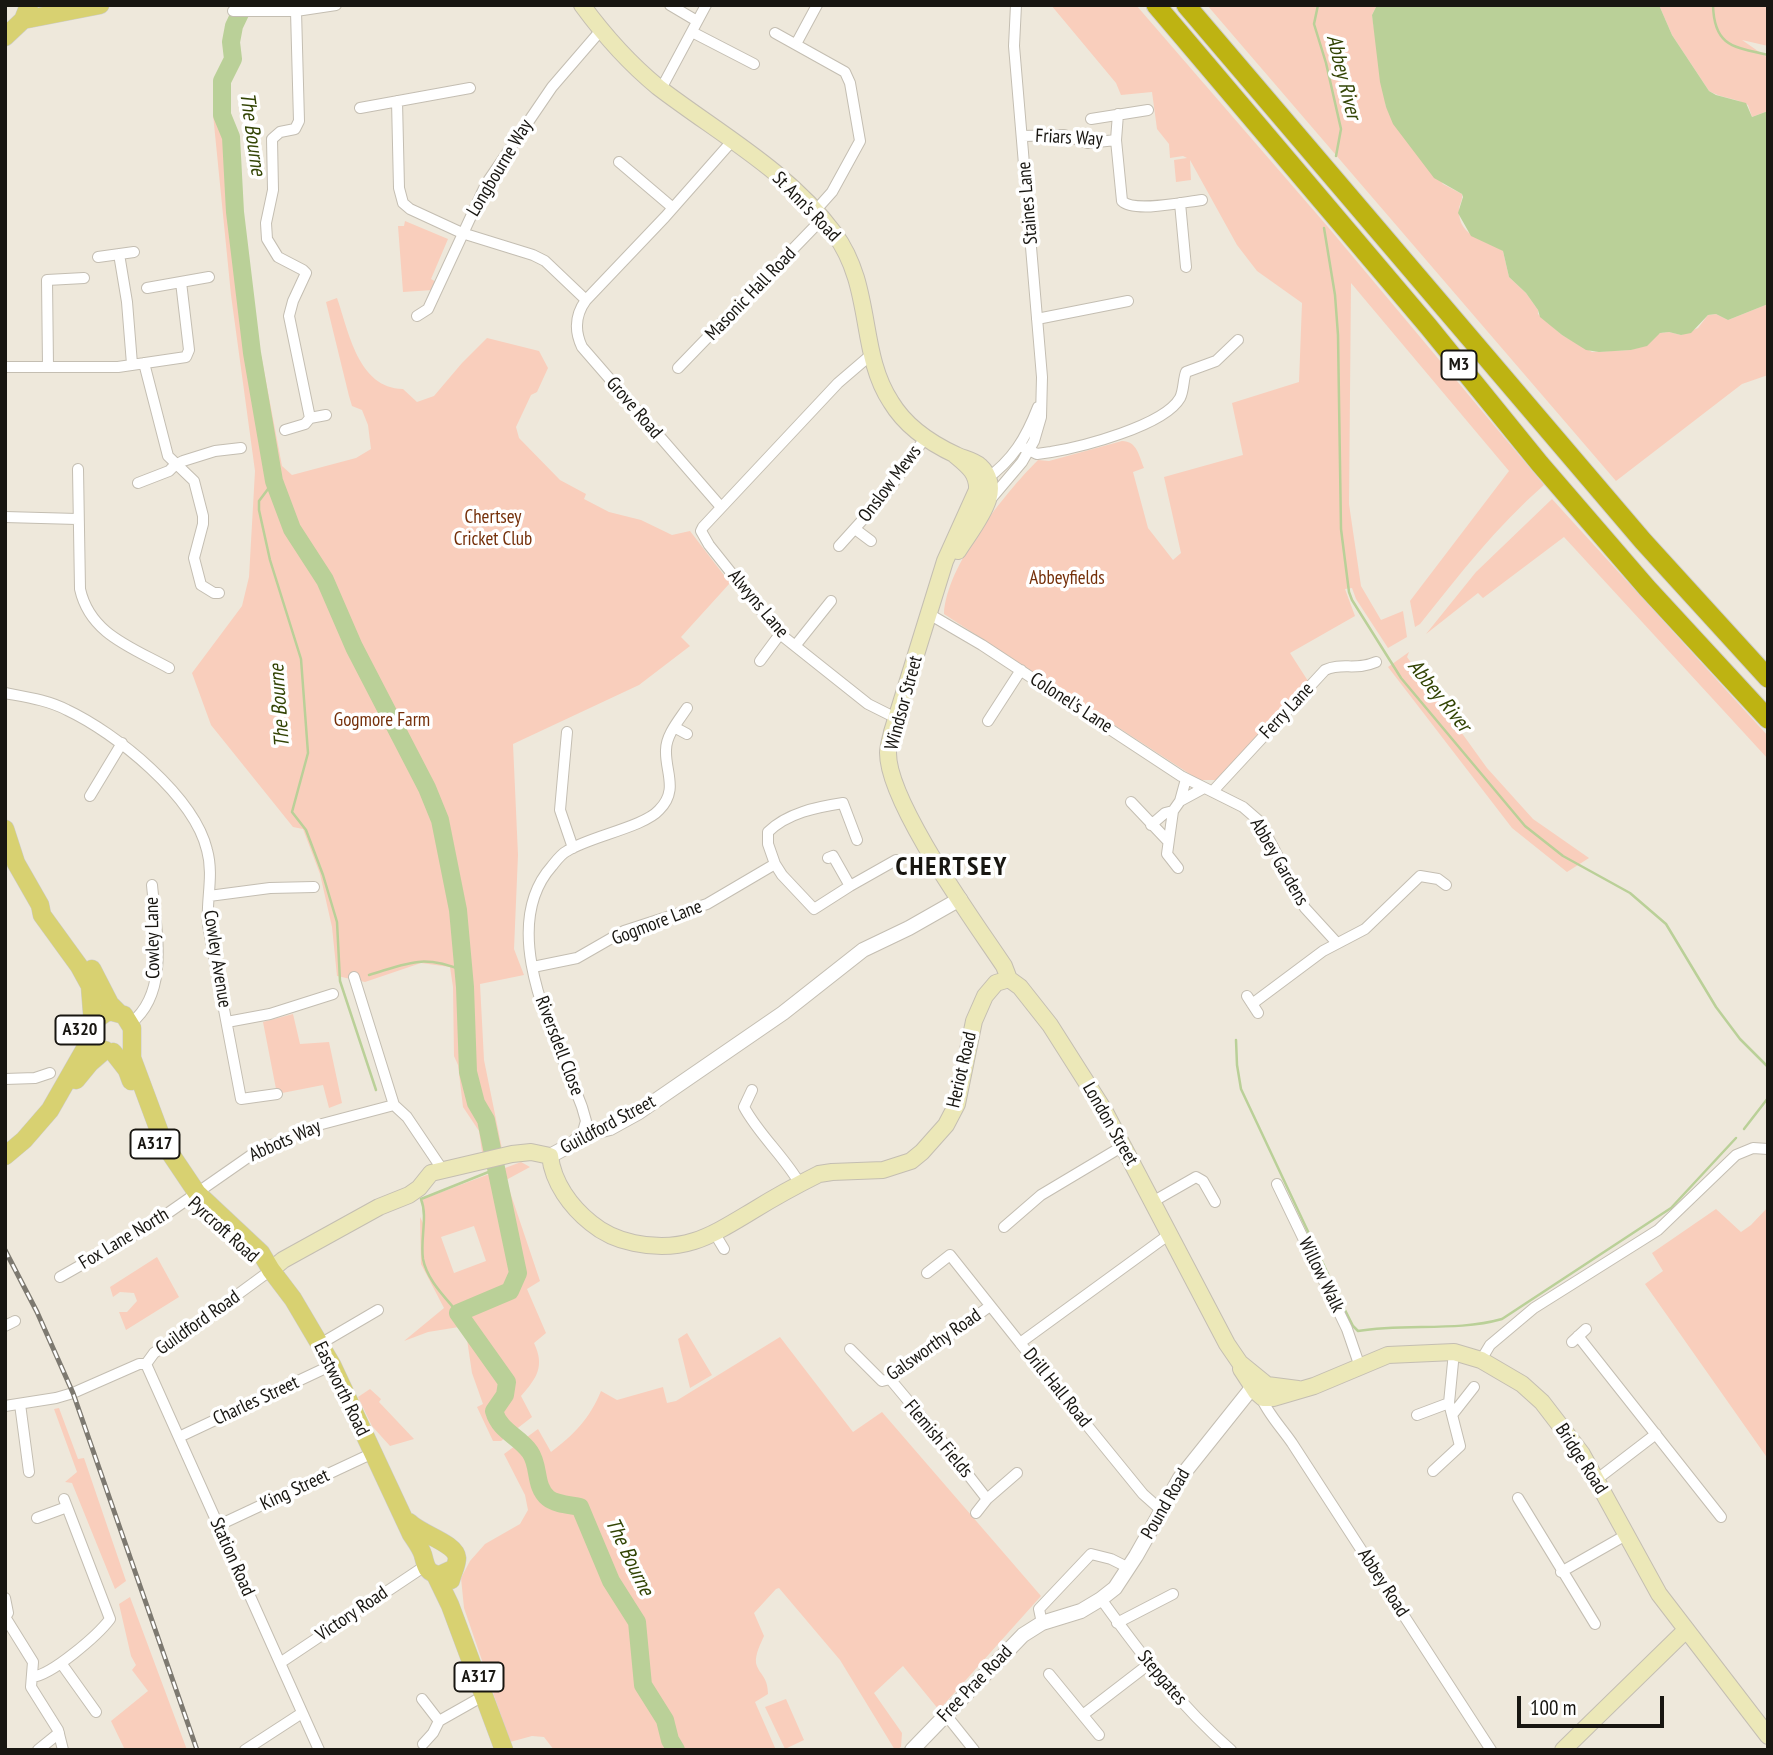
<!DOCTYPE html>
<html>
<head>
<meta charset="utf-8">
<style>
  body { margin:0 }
  #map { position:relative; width:1773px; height:1755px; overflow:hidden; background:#eee8db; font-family:"PT Sans Narrow",sans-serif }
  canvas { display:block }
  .frame { position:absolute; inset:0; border:7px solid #181611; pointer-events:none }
  .scale { position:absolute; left:1517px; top:1696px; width:147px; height:32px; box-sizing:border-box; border:4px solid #181611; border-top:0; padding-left:9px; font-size:21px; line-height:24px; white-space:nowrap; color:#181611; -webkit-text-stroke:5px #fff; paint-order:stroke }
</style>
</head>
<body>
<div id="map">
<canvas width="1773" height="1755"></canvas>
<div class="frame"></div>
<div class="scale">100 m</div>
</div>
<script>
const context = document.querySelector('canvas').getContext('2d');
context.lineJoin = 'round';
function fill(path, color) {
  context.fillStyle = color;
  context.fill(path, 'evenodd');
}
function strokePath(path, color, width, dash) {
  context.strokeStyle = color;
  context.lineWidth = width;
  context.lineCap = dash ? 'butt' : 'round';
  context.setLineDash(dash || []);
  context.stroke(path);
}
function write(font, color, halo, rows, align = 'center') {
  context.font = font + ' "PT Sans Narrow",sans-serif';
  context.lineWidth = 7;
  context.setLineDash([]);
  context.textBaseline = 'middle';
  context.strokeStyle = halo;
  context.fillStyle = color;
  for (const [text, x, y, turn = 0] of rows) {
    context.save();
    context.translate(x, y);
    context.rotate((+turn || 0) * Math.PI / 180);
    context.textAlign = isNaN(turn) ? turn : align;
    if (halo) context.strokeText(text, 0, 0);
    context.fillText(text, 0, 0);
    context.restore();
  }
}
const green = new Path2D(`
  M1051,5H1136L1328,227L1544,485C1497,526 1459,575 1420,624L1415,627L1410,601L1509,471L1351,283L1349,504L1361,586L1381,620L1403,611L1407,637L1388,648L1356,599L1352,588L1345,589L1355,616L1290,653L1308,681L1216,780H1199L944,614C946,566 1005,493 1038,460L1049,461L1122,441C1137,441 1139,456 1144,468L1133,472L1148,528L1173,560L1181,553L1164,477L1243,455L1232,403L1299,382L1302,303L1257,271L1237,245L1190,160L1191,180L1176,182L1174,160L1187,158L1183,156L1170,158L1169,144L1157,129L1152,92L1121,95L1116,83Z
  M1207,5H1377L1372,15L1386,107L1443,184L1462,194C1463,201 1459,204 1459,210C1458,238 1488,240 1503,251L1509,277L1526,293L1538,310V314L1562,335L1592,352L1631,350L1660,333L1669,332L1681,335L1698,328L1708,315L1716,314L1728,320L1768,304V375L1742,384L1616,481Z
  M1659,5H1768V46L1742,40L1768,58V111L1752,117L1748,105C1735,98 1721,98 1709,91L1672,35Z
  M213,114H231L234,122L254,318L282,466L292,475L356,458L371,449L368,425L362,410L352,406L349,396L326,302L337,298C349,332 358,388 403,389L417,402L434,396L462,363L487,338L539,351L548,368L537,392L531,395L516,427L519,438L560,480L586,494L584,499L609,512L641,520L672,535L690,531L730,583L681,637L690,646L639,685L513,744L518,855L514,949L524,975L480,984L484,1060L502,1149L482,1152L479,1131L463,1107L458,1065L454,1056L453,987L450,967L421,963L365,982L337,976L332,927L320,874L303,829L293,827L211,725L192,673L242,606L249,577L255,471L231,295Z
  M405,221L448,239L431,279L438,283L433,290L403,292L398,226H404Z
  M1552,499L1768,736V759L1564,537L1483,598L1478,593L1426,634L1476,572Z
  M1409,652L1407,657L1487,768L1533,819L1589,858L1567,872L1512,828L1388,667Z
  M293,1014L300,1044L329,1042L342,1103L329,1108L323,1085L277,1094L263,1022Z
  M521,1162L530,1167L506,1180L540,1281L527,1289L546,1333L534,1343C545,1366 537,1378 521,1396L532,1417L501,1441H493L477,1407L483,1404L472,1373L465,1326L428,1332L404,1341L444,1308L421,1264L420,1217L424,1225L423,1199ZM474,1226L486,1261L454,1273L441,1237Z
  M1768,1207V1459L1645,1284L1663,1271L1652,1253L1716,1209L1741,1232L1751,1225Z
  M157,1257L179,1297L126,1330L119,1312H127L137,1301L134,1293L120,1292L113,1297L110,1287Z
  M687,1333L712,1375L690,1388L678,1339Z
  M780,1337L853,1432L882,1412L1041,1596L939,1710L903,1666L874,1693L902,1733L901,1747L895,1750L840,1660L779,1588L776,1589L754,1613L764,1636C761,1643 755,1654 756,1663C759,1675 768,1676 768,1694L755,1702L776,1750H554L544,1737L532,1736L510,1742L464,1608L461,1578L470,1561L485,1544L520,1524L528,1510L525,1495L504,1454L538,1429L551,1452C574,1435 590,1418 601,1391L617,1400L663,1387L667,1403L676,1401Z
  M370,1389L381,1399L379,1402L414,1439L390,1446L372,1426L358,1397Z
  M59,1408L78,1459L84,1458L126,1581L115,1589L72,1483L65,1482L77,1472L54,1409Z
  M130,1597L187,1750H125L111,1721L148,1691L132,1670L136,1665L131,1656L119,1604Z
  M786,1699L804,1740L785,1749L765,1707Z`);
const water = new Path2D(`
  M1377,5H1659L1672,35L1709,91L1716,95L1746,103L1752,117L1768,111V304L1728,320L1716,314L1708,315L1691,333L1681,335L1669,332L1660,333L1647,346L1631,350L1599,352L1586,350L1562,335L1540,317L1538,310L1526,293L1509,277L1503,251L1471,236L1458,213L1463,197L1462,194L1434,178L1393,124L1386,107L1380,82L1372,15Z`);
const stream = new Path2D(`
  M1318,5L1314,24L1326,63L1341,129L1336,156
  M1713,5C1714,46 1733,47 1768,55
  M1324,228L1335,295L1338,335L1341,529L1349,592L1352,600L1401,678L1525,826L1563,856L1630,893L1666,924L1716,1007L1740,1039L1768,1067
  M274,481L259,501V510L270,560L301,659L308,753L292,812L306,830L323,875L337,922L340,981L376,1090
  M369,975C409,963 422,954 464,971
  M1236,1040L1237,1065L1241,1089L1343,1306L1353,1326L1358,1331C1406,1323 1456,1332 1502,1319L1671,1208L1736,1138
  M1744,1129L1768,1098
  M458,1313C445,1297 427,1280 423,1259C420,1239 428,1217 421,1199L496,1169`);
const river = new Path2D(`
  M244,5L234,26L231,42L233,59L222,81V115L231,137L235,212L252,353L274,481L292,529L325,580L354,647L427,788L440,820L458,910L465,987L468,1072L476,1103L486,1120L518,1273L510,1291L458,1313L507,1382L505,1395L494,1411C500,1432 519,1436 530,1452C540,1466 534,1486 548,1498C555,1504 571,1505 580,1507L611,1581L637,1622L643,1685L665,1720L670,1740L676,1750`);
const minor = new Path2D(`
  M670,5L697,21
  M233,11H296L336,5
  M296,11L299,121L295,129L280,132L272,139L273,190L266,223L267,239L278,257L303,270L306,273L293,301L289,316L310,418
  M692,32L754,64
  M775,33L845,72L850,83L860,141L832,192L815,211
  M796,44L817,5
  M661,89L706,5
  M397,101L399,188L403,203L410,209L462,233L533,255L545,261L586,300
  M360,108L470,88
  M1118,114L1116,140L1122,201C1134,213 1184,202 1202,200
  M1091,119L1148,110
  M1022,136L1064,135L1088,143L1116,140
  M619,162L673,208
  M1180,203L1186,267
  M119,254L127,302L132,364
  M98,257L134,252
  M147,288L209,277
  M417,316L428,309L486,184L552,87L602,29
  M1037,319L1128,301
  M873,353L838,383L703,527L701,531L709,545L780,634L868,704L896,718
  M144,363L168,456L194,481L203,516V524L194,558L201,585L214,593H219
  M48,366L47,280L84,278
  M5,367H118L186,357L189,350L181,282
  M678,368L822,219
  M285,430L305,424L310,418L326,415
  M1020,446L1037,454L1051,452C1081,447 1164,426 1180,398C1184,390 1183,380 1186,372L1216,361L1238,340
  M78,469L80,589C90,634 131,647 169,668
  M985,480C1013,460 1026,438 1038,407
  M138,483L169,471L175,465L183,461L215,451L241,448
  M989,501L1022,462L1034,441L1041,417L1042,377L1014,46L1016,5
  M721,507L582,347C574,330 575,315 586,300L665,217L733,140
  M5,517L77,519
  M855,529L871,541
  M839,546L885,495L925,438
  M929,614L982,645L1181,776L1243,807L1258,820L1262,826L1305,908L1337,943
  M795,646L831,601
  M760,661L780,634
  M5,693C26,697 48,700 67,710C116,733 194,796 207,850C214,875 206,900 208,925L241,1099L277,1094
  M988,721L1021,670
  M674,727L687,734
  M567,732L560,810L573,848
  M1213,791L1325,670C1342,662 1355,671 1376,662
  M90,796L122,743
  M1180,801L1204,788
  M1131,802L1167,840
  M1151,825L1165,813L1173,811
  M828,858L833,856L850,886
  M775,864L782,875L814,909L850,886L896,860
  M1178,868L1167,854L1173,811L1180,801L1186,779
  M209,896L270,888L314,887
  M533,967L577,958L624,931L707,904L775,864L768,844V832C787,813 817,807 843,803L857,840
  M354,977L394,1105L407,1117L442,1169
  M1247,996L1258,1013
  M1252,1004L1323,951L1365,929L1420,876L1438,879L1446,885
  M227,1022L270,1014L333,994
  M131,1023C170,992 156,930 152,885
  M5,1079L35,1078L50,1073
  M752,1090L744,1107C759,1135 784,1156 800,1184
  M582,1135L586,1121L582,1107C557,1040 495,930 552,866C556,861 561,854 567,851C588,837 644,827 659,810C679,790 665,772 666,750C666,735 679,720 687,708
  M1277,1184L1347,1329L1360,1367
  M1154,1201L1196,1177L1203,1181L1215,1202
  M1004,1227L1041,1195L1123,1146
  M715,1234L724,1249
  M927,1273L950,1255L1020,1343
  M60,1277L148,1227L257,1151L322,1124L394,1105
  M5,1326L15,1321
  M1578,1336L1721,1517
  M1572,1342L1586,1329
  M320,1344L378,1310
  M850,1349L882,1381L890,1379L990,1306
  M1481,1360L1490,1345L1534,1308L1658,1230L1736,1155L1753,1148L1768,1149
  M146,1364L319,1750
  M890,1379L941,1440L987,1499
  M1260,1395C1267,1413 1281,1427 1292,1443L1491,1750
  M20,1404L29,1472
  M5,1406L56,1398L73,1393L139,1364H146L154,1353L207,1317L271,1270
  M1417,1415L1449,1403
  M1452,1415L1474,1387
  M179,1437L332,1365
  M1433,1471L1460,1446L1449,1403L1454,1352
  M1596,1480L1656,1434
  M1518,1498L1595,1624
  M1161,1510L1143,1494L1020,1343L1171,1233
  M976,1513L987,1499L1017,1473
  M37,1518L67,1507
  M217,1526L373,1453
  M1561,1572L1626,1535
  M5,1598L8,1613L5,1617
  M1101,1599C1140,1653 1180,1706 1231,1750
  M5,1617L33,1662L31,1687L58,1730L63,1750
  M1042,1623L1039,1609L1091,1554L1111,1559L1129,1568
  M1117,1623L1173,1594
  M61,1663L96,1712
  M280,1663L425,1566
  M1049,1674L1099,1735
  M32,1677C52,1675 98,1635 110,1619L64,1499
  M422,1699L439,1721L433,1733L423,1744
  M1084,1714L1149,1664
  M946,1715L974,1750
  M439,1721L485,1695
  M38,1750L59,1733
  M245,1750L302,1713`);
const tertiary = new Path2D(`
  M550,1156L574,1143L582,1135L610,1128L639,1112L783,1013L863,950L909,928L960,899
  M912,1750L1023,1635L1042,1623L1081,1611L1101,1599L1115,1588L1136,1556L1180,1478L1259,1379`);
const secondary = new Path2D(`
  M582,5C604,35 630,64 658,87C718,133 788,171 834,233C874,287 858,352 891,402C906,427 930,443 956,455C964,459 973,460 980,466C990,475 992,488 988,500C982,518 968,535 958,551
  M955,455C967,465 978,473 977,490L945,561L892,732C891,738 888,746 888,753C888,803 974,921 1004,966L1009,979L1020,987L1050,1025L1104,1110L1227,1344L1240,1363L1267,1385L1298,1389
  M271,1270L283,1260L379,1207L409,1195L419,1188L431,1173L512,1154L531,1152L550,1156C553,1183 571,1207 591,1223C603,1233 619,1240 634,1243C685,1254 712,1235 754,1210C775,1197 797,1185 819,1174L832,1172L883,1170L911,1161L922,1152L946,1125L957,1104L974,1021L985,996L996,983L1009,979
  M1241,1369L1256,1392L1263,1398H1273L1314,1386L1388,1355L1454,1352L1481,1360L1522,1384L1542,1402L1582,1454L1659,1594L1768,1736
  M1563,1750L1686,1630`);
const primary = new Path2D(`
  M23,20L100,5
  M5,37L23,20L29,5
  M5,829L16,863L40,905L42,915L79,966L90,986L93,1025
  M92,969L110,1004L119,1013
  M113,1052L127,1070L131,1081
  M76,1080L90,1063L105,1050
  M5,1156L24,1140L50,1110L86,1047L97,1019L107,1012H113L124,1015L132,1028V1058L164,1144L197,1193L261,1253L271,1270L293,1299L332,1365L411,1534C415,1540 421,1548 423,1555C426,1566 426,1573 440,1575L453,1569
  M409,1522C422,1535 456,1543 457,1558C457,1566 452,1573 451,1580
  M435,1574L450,1605L504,1750`);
const motorway = new Path2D(`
  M1156,5L1428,326L1540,464L1647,588L1768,719
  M1186,5L1643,541L1768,678`);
const rail = new Path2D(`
  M5,1250L37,1312L73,1393L197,1750`);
const shields = [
  [1459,365,35],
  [80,1030,49],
  [155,1144,49],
  [479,1677,49]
];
const shieldNames = [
  ["M3",1459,365],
  ["A320",80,1030],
  ["A317",155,1144],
  ["A317",479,1677]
];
const streetNames = [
  ["Friars Way",1069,138,3],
  ["Longbourne Way",500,168,-59],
  ["Staines Lane",1028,203,-95],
  ["St Ann's Road",806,207,46],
  ["Masonic Hall Road",751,294,-46],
  ["Grove Road",634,408,49],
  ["Onslow Mews",890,484,-53],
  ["Alwyns Lane",758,604,50],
  ["Windsor Street",904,703,-75],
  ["Colonel's Lane",1071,703,33],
  ["Ferry Lane",1287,711,-47],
  ["Abbey Gardens",1279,862,60],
  ["Gogmore Lane",657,923,-21],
  ["Cowley Lane",153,938,-91],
  ["Cowley Avenue",217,959,81],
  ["Riversdell Close",559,1046,69],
  ["Heriot Road",962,1070,-77],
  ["London Street",1110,1124,60],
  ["Guildford Street",608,1125,-28],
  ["Abbots Way",285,1141,-24],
  ["Pyrcroft Road",223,1230,42],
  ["Fox Lane North",124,1239,-31],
  ["Willow Walk",1321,1275,64],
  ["Guildford Road",198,1323,-35],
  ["Galsworthy Road",934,1345,-35],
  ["Drill Hall Road",1057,1388,51],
  ["Eastworth Road",341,1389,64],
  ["Charles Street",256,1401,-25],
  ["Flemish Fields",938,1439,50],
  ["Bridge Road",1581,1459,57],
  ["King Street",295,1490,-25],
  ["Pound Road",1166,1504,-60],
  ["Station Road",232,1557,66],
  ["Abbey Road",1383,1583,57],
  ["Victory Road",352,1614,-34],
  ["Stepgates",1162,1678,50],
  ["Free Prae Road",975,1684,-46]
];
const parkNames = [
  ["Chertsey",493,518],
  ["Cricket Club",493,540],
  ["Abbeyfields",1067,579],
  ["Gogmore Farm",382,721]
];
const waterNames = [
  ["Abbey River",1343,77,76],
  ["The Bourne",252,134,82],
  ["Abbey River",1439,696,51],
  ["The Bourne",280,706,-94],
  ["The Bourne",629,1557,64]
];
const districtNames = [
  ["CHERTSEY",952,868]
];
fill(green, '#f9cebc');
fill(water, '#bad098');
strokePath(stream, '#bad098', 2.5);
strokePath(river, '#bad098', 18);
strokePath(minor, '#c4beb2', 12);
strokePath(tertiary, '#c4beb2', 16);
strokePath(secondary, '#c4beb2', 18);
strokePath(primary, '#cccccb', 19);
strokePath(motorway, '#cccccb', 21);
strokePath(minor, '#fff', 10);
strokePath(tertiary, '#fff', 14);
strokePath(secondary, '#ece8b8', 16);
strokePath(primary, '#d8d171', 18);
strokePath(motorway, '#beb312', 19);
strokePath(rail, '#7d7970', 5);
strokePath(rail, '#fff', 2.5, [8]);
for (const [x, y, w] of shields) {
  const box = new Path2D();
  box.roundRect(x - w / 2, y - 14.5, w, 29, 5);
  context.fillStyle = '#fff';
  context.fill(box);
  strokePath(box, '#181611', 2);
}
write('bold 18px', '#181611', null, shieldNames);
write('19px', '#181611', '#fff', streetNames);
write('19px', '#75300a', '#fff', parkNames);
write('italic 21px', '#324404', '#fff', waterNames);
context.letterSpacing = '2px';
write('bold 26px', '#181611', '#fff', districtNames);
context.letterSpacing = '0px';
</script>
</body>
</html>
